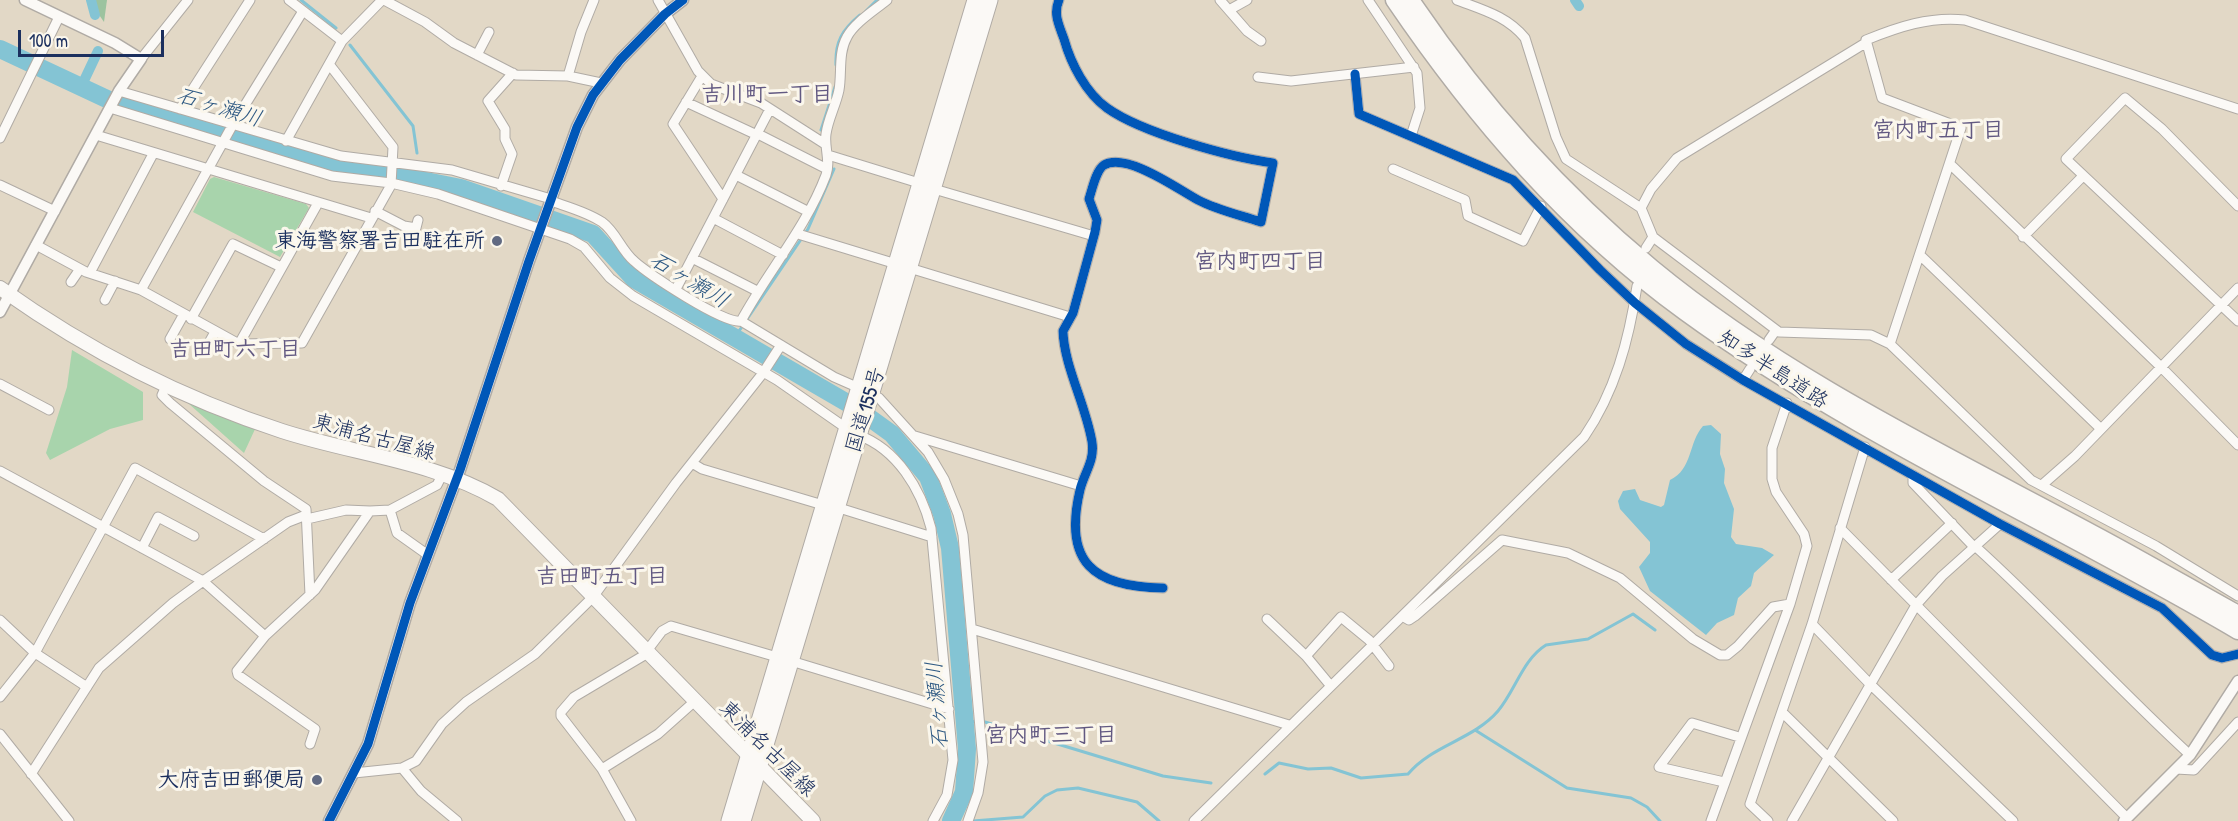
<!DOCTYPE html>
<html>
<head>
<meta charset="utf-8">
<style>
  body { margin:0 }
  #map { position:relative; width:2238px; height:821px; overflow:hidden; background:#e2d8c6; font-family:"Patrick Hand",sans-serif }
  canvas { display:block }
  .scale { position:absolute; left:18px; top:30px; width:146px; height:27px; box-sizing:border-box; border:3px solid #1b2f5e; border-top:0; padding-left:8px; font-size:18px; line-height:21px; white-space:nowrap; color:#1b2f5e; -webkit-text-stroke:4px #fbf7ec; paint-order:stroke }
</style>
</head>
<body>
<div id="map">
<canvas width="2238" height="821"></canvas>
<div class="scale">100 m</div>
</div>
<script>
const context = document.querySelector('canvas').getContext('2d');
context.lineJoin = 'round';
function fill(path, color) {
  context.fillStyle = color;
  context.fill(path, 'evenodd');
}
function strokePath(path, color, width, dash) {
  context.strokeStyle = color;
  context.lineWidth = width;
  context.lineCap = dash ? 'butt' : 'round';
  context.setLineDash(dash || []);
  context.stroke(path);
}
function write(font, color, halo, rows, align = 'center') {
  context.font = font + ' "Patrick Hand","Klee One",sans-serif';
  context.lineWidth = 6;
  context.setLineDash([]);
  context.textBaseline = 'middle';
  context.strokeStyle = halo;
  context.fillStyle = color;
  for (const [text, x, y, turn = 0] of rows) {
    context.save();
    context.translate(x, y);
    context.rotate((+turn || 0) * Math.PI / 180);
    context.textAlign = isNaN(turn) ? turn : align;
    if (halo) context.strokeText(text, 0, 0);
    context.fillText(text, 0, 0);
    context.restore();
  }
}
const green = new Path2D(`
  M214,177L306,204L309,208L280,257L193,212L210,179Z
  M72,350L143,392V420L110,429L50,460L46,453L67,387Z
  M179,395L256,427L244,453Z`);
const forest = new Path2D(`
  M89,0H107L104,22Z`);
const water = new Path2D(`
  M1711,425L1721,434L1720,454L1725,469L1724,483L1734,509L1731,537L1736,544L1762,548L1774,555L1754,573L1751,586L1738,598L1734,615L1717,623L1706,635L1650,591L1639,567L1650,553V542L1620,509L1618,501L1623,491L1635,489L1640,500L1661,507L1664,505L1670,480C1693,469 1688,443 1703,426Z`);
const stream = new Path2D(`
  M301,0L336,28
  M866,11L877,0
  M350,45L413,126L417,153
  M836,65C835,42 842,30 860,15
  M821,130L835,87
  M418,171V180
  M735,337L808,229L834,169
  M965,721L985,722L1163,776L1211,783
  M1475,730L1567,788L1631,798L1647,807L1660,821
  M1265,774L1279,763L1308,769L1331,768L1361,778L1408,774C1432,745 1473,740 1498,711C1515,691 1523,659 1546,645L1588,639L1633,614L1655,630
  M973,821L1023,817L1045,796L1057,790L1078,788L1137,802L1159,821`);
const canal = new Path2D(`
  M91,0L95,15
  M1575,0L1579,6
  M81,87L98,51`);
const river = new Path2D(`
  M0,49L109,100L334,168L396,175L461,188L593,234L634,279L856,408L892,434L928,477L942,514L950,548L967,749L964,792L951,821`);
const minor = new Path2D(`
  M384,0L425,22L454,43L516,75L568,76L601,83
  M658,0L698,71L711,84L761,103L825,144
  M1059,0C1053,14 1059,25 1064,39C1071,64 1086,93 1107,108C1142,133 1230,157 1273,163L1261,222C1240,215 1217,210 1198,200C1179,190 1127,152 1104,165C1096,170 1092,190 1089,199L1097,220L1095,232L1073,313L1063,331C1064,366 1086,405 1092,442C1095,461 1084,473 1080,490C1063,562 1093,587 1163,588
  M1220,0L1247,31L1261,41
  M1368,0L1417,73L1420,108L1411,136
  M1457,0C1483,10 1507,16 1525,38L1556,137L1566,159L1641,208L1653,237L1779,332L1871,335L1890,344L2031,480L2156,546L2238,596
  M1229,10L1247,0
  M342,41L382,0
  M477,55L489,32
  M141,59L188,0
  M1355,74L1359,114L1513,180L1600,270L1635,303L1686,344L1743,380L2000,524L2162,608L2212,655L2222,658L2238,654
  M568,76L581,32L594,0
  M702,76L673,124L723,199
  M1258,77L1291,81L1414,67
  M119,91L341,156L452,170L551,199
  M686,102L757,135
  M110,108L332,176L391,183L438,194L570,239L584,247L610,278L633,296L777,380L846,428
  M180,109L250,0
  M758,134L827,169
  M96,135L371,218
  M0,138L59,17
  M286,141L342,41L289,0
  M828,155L919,183
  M1950,164L2162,368L2238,445
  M1393,169L1465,200L1468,216L1523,241L1541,206
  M736,175L807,211
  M0,185L55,211
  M501,186L512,154L505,139V129L488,101L513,73
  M934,189L1094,236
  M551,201C568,207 587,212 602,222C616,232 621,250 634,261C648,274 725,325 741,321L834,377L859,388
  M2238,206L2162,129L2125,98L2066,159L2238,321
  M1641,208L1651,189L1677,158L1867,42
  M375,211L404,226L416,228L418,220
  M713,218L783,255
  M798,234L1070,317
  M2023,237L2083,176
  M36,245L86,272L141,290L239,344L302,343L391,185L393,147L329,64
  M1646,248L1653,237
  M1921,256L2101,429
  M692,258L757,291
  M91,271L153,154
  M71,282L80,269
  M676,289L770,109
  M141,290L232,126L303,11
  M105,300L115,281
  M191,319L233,244L281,267
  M741,321C768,271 806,228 826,175C831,161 824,148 826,134C828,119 836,105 839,90C842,73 838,53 847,37C854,23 875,10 887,0
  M170,339L184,314
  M1769,340L1776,330
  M239,344L318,203
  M1890,344L1961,128L1882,98L1866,40C1898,27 1930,16 1965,20L2238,109
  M206,348L215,332
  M1743,380L1750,369
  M0,384L49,410
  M166,386L162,395L170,403L264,481L306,509L310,595
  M870,396L879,398L928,452L944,479L958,514L963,535L983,762L978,793L968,821
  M858,435C897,449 921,489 931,528L953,760L947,795L933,821
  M915,436L1081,486
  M692,463L702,469L823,505
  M0,471L203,581L265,636
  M1913,475V483L1975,548
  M2042,485L2075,456L2238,288
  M836,507L932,537
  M390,510L397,533L428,555
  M307,519L346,510L370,511
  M1840,528L2127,818
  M1976,547C2050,614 2117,688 2190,755
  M142,548L158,517L194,536
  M1891,580L1952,523
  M1402,616L1409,620L1415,616L1502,540L1568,553L1620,578L1693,639L1720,655H1727L1738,646L1773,607L1790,604
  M1267,619L1306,656L1330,685
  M0,620L35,653L87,687
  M1812,624L1869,683L2013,821
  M972,629L1289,725
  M1306,656L1341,617L1369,640L1389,666
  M791,661L949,709
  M0,697L35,653L135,468L264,539
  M1782,712L1893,821
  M0,734L69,821
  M310,744L315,729L238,675L237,671L265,636L315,590L370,511L390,510L437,485L442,475
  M402,768L421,791L457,821
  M602,769L658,734L695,701
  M2176,769L2194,770L2238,722
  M354,773L402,768L416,761L442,724L466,702L535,654L593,597L676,483L763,373L781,345
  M31,774L99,668L173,603L203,581L288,522L306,515
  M1724,782L1659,767L1692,723L1739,737
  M631,821L602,769L561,716V712L574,697L643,656L662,631L671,626L777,657
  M1194,821L1584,437C1615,392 1629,340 1637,286
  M1711,821L1790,604L1807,546L1804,534L1776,492L1772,479V448L1787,403
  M1768,821L1750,804L1812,624L1865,447
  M1792,821L1916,605L1942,576L2000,524`);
const tertiary = new Path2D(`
  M0,312L119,91L141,59L115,43L25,0
  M329,821L368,744L410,603L460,470L529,261L577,127L593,95L620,60L665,14L683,0
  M2124,821L2190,755L2238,681`);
const primary = new Path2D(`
  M0,288C87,350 180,398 282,431C353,454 433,461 498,499L813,821`);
const trunk = new Path2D(`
  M729,821L975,0
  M743,821L990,0`);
const motorway = new Path2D(`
  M1394,0C1475,119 1568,227 1685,312C1858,438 2055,523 2238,631
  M1411,0C1479,101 1558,190 1652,268C1784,377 1941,452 2092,533C2141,559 2189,587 2238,614`);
const cycleway = new Path2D(`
  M1059,0C1053,14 1059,25 1064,39C1071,64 1086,93 1107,108C1142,133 1230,157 1273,163L1261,222C1240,215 1217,210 1198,200C1179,190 1127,152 1104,165C1096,170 1092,190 1089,199L1097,220L1095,232L1073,313L1063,331C1064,366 1086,405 1092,442C1095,461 1084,473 1080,490C1063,562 1093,587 1163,588
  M1355,74L1359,114L1513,180L1600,270L1635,303L1686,344L1743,380L2000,524L2162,608L2212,655L2222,658L2238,654
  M329,821L368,744L410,603L460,470L529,261L577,127L593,95L620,60L665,14L683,0`);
const markers = [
  [497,241,6,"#616a82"],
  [317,780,6,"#616a82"]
];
const poiNames = [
  ["東海警察署吉田駐在所",485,241],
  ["大府吉田郵便局",305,780]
];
const streetNames = [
  ["知多半島道路",1773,370,33],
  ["国道155号",866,410,-73],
  ["東浦名古屋線",374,438,15],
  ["東浦名古屋線",767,749,45]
];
const neighbourhoodNames = [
  ["吉川町一丁目",767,95],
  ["宮内町五丁目",1938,131],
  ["宮内町四丁目",1260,262],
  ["吉田町六丁目",235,350],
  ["吉田町五丁目",602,577],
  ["宮内町三丁目",1051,736]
];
const waterNames = [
  ["石ヶ瀬川",219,108,17],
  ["石ヶ瀬川",689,281,31],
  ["石ヶ瀬川",938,705,-94]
];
fill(green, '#a8d4ac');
fill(forest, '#9cc39f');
fill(water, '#84c4d4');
strokePath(stream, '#84c4d4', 3);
strokePath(canal, '#84c4d4', 10);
strokePath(river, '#84c4d4', 18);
strokePath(minor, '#b0aba5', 11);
strokePath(tertiary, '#b0aba5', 13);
strokePath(primary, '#b0aba5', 16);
strokePath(trunk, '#b0aba5', 17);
strokePath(motorway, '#b0aba5', 19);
strokePath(minor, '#fbf9f6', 9);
strokePath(tertiary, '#fbf9f6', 10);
strokePath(primary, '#fbf9f6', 14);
strokePath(trunk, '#fbf9f6', 15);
strokePath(motorway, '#fbf9f6', 16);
strokePath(cycleway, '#0057b8', 9);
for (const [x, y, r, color] of markers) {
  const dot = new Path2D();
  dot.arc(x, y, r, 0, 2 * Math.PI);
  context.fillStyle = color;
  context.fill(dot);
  strokePath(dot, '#fbf7ec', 2);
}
write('bold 21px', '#1b2f5e', '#fbf7ec', poiNames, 'right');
write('21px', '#1b2f5e', '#fbf7ec', streetNames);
write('bold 22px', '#625982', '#fbf7ec', neighbourhoodNames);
write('italic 22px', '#2e5983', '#fbf7ec', waterNames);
</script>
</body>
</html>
